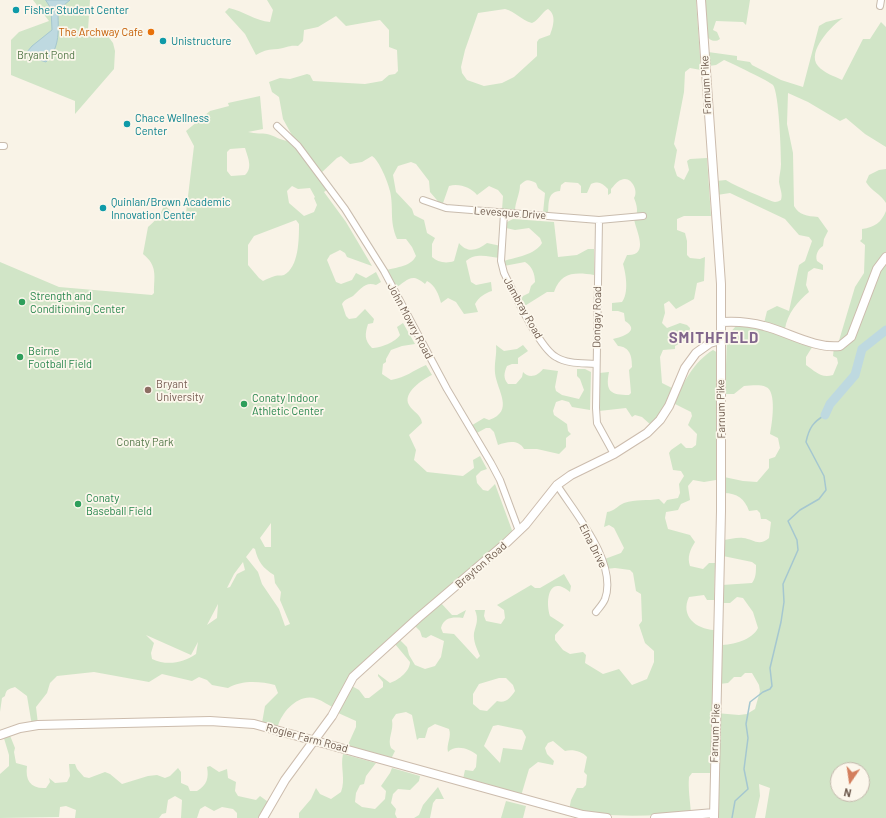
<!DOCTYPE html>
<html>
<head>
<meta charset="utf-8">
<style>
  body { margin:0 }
  #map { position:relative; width:886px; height:818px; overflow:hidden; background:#f9f3e7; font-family:Barlow,sans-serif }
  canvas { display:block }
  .north { position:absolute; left:830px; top:762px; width:40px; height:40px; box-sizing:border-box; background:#fcf7ec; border:1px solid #c4b9ad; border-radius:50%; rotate:193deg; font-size:11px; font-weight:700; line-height:16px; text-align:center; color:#6f5c4f }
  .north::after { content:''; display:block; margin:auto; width:14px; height:18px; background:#d37e5c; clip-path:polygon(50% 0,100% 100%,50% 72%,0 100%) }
</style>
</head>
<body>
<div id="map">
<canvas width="886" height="818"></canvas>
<div class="north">N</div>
</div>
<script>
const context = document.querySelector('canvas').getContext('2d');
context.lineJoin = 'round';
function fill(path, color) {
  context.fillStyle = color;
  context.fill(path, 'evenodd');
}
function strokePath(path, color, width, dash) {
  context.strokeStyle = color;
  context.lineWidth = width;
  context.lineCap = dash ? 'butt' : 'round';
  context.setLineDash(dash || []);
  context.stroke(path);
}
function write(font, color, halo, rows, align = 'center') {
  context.font = font + ' Barlow,sans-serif';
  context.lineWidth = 3.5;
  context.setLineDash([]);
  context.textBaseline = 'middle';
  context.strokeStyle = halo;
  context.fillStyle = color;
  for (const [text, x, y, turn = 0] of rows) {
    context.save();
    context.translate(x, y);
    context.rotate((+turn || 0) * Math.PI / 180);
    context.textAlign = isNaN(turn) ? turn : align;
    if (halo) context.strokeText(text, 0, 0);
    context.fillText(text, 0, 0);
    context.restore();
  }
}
const green = new Path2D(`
  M33,0H90L88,30L83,32L99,30L107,35L113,43L115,51L114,69L75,114V101L11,75V40L19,32L49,21Z
  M267,0H696L701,70L690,68L685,72L684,92L674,144L677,150L674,167L677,176L684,180L689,170L687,161L690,159L707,158L711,216H684L677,219V230L685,233L687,241V255L690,258L700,259L705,257L704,281L697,283L694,299L676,309L669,301L664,304L665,313L662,323L667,328L680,323L687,325L690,328L688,339L675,346V349L663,350L660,357L662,383L674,389L652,426L642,417L635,415L632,417L626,408L599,411V373L609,372C605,392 611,395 629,395L631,393L629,370L632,367C632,356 630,347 618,346L613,339C622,337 641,331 625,321L624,313L618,311H612V303L622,302C629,293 626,274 623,264L627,255C650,256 636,231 634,219C639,213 637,205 634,198C639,191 631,175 621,180C617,181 614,186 611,189V193L608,195V189C602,183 599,181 591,184L587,193H581V186L578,183L565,182L561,185L560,191C547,192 549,203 548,214L543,213L545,193L538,188L536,183C528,179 526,179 520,185C520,194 515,202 515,211L502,210L503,196L498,190L489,186L477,195C471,188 460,183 449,186L442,206L430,192L429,181L416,164L411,162L398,166L393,175L396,192L412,209L414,215L424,220L427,233L435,238L432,244V257C437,262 446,264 454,261L459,243C467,253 477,251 487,243L501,246V258C489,257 476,252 466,261L471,282L476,285L491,282L492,291C485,293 479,297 475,304L478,312L464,314L456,302L448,298L441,303C439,295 435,285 427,281L425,284C411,272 408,280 394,289L383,271C394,267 410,268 416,256L412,247L406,239H397C389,220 394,209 390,191C388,182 379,160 372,156L362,162L350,164L341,156L337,158L319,175L328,189L324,192L346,222L372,266L347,257L345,253L340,250L330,255L327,260L336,282L341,284L352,280L356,273L366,278L376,272L381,282L376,285C365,281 360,290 353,296C348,299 345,299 342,304L346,316L349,319L356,318L365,309L374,319L373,323L368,324C365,334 364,340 372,348C380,348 396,342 400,335L397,327L403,323L415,344L402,346L391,350L386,359V362L383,364L382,374L391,380C407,377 412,371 426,365L432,375C423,379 402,393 409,405C413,412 421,414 422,423L409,435L416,450L414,460L427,472L463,476L474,468L473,460L480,456L487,469L481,471L476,476L477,483L483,490L488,491L495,484L513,533L357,668L345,684L334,708C328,705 323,701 317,699C300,692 282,711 278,726L262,723L265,706L278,693L275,685C260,681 241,680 228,688L212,685L207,680L199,677L192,681L162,674L149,682L94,672L57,676L50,683L47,693L36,707L38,724L32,726L27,696L15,687C9,689 6,689 5,696L2,698L0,712V262L59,287L152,295L154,293C154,276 158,266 143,254L148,227C156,220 161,215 164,205L170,210L172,216H185L186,213L194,146L186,131L210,111L229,106L228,103L260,96L263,129L248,132C256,134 262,133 267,134C277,136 284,144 294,139L283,119L279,97L272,92L269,82L280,78L290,79L307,74L310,75L313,81L365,84L382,81L389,75L395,74L398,71L397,50L389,47V30L380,20L346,26L336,16L318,27L304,30L303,41L298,46C288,45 287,48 278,49C267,50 267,49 256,55L245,34L225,12L229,8C243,11 256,21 270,22L273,10ZM505,9C516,12 521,20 532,23C539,20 542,12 548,9C557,15 553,27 550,35L539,39L537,42V56L514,77L502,83L484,86L467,80L462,73L461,67L465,50L478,13ZM243,148H245C248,158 253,168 245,175L231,176L227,171V152L230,149ZM292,186L298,189L310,188L315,197L314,198L317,205L314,212L304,216L289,203L287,191ZM296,220L299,224C299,239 299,267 284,275C281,276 278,275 275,276C271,277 267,279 263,281L259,278L248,265V245L254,236ZM271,523V547H265L260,538ZM253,548L255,549C258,562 263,568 274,575L275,583L281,592L280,600L290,624L285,626L279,609L262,584L258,572L246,557ZM243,562L245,570L237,574L230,587L227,588L234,574ZM218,604L217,618L207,625ZM146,635L191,655L198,642L196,654C183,663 167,666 152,659L151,653L154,643Z
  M704,0H750L746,25L743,22L716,21L713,30L717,32L720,39C715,43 709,40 706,35Z
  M843,18C832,25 806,52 818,66C824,73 834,76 842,80L863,39H870L881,22L886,27V147L865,134L846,118L840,121L808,102L788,93L787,124L793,153L794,206C799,215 807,216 818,217L828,231L824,239L823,246C818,249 815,255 817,261L823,265V270L814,268L808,272L806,285L809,292C798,301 787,314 785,329L764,323L767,311L777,306L789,311L799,265L805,261L812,241L809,237L799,235L785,219L730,193L717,195L716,181L726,180C729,183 772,202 775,202C777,202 779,201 781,200C783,194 780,189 779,182C779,176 781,170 781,164C781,151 779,93 773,85C771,82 729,62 724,60L716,65L709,66L708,52L737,56V60L750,62L752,65L781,80L803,87L819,26L826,22Z
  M886,169V203C881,194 871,191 866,182L869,175L879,170Z
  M886,211V818H765L770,788L759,784L760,796L755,818H714L716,713L739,715L747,714L755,709L760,691L759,685L752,673H745L741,677H734L728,683L719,684L720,645C733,645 752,640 758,628L753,612L743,598L737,597L730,603H722V585L752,583C756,578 756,572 756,565L752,562L723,556V540C729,540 737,537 743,538C753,539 759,547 769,538L771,522L766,519H761L760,513L757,510L749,511C745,499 737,493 724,493V477L743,481L757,482L769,468V459L775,457L780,448L778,438L770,434C772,424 777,391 766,387C759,384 750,386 744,386L734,394H725L727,336L736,326L747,324L814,344L806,357V365C815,371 821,379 833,375L838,363L837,358L833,356L834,346L838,344L855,287L864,273L865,245L860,241L862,239V229C875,227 881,223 886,211ZM838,770H862V794H838Z
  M513,219L554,222L558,257L577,255L588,249H594V275C575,272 561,272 554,292H547L523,307L519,298L529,293L531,286L535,282C535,274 532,266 525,262L504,266V261C516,257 535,255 542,243L540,238L529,228L515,230L506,228L507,222Z
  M496,345L504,351L517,349L523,345L528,351L518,358V364H512L507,366C504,373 503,378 508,384H516L522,377L523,372C529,379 538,376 543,369L558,371L555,387L556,391L562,395L579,399L584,390L580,379L577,376V369H585L591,372L590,410L572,407L569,402L562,400L556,402L553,411L554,415L567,424L568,431L571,434L566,438V447L559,454L537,449H524C518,439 507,442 498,445L494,432L490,428H486L475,434L469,427L484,418L489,420C515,411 497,391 495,373C494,363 497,354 496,345Z
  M713,350L718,353L719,357L716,480L704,482L693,480L688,486L690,500L681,504L678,510L666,512L665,518L668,529L690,535L695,542C690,550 687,557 690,566L703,569L709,563H715L714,600H707L704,595L689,597C680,616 696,629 714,630L711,773H692L689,777C688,789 690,800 691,813C649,816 610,818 569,810L571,800L577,788H583L586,785L587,775L584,772L587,757C582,751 572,749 565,751L553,741L548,743L545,748L547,754L554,761L553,765L538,762L529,769L521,796L463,779L465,770L473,771L476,767L477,755C470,749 456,744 448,752C446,744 452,737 449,729L435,724L428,728L425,738H419L417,740L412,715L406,712L396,714L392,720C394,731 387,739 391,748L395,751L391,759L347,747L356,727V721L336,712L350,685L359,690L365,698H369L383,687V682L378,676V674L390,683C399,680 410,671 410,662L395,644L400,640L407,647L409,655L415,665L425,669L435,666L441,657L444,641L431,635L426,638L422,637L420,631L415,626L441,603L452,615H457L466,610L463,618C453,617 444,617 441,628L443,633L454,634L477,659L480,656C477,649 473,641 474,633C476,624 479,620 475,610H485L484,616L486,621L501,624L505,618L504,610L497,605L531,585L535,588H540L564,574L571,586L570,592C549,574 545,600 550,616L564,625L555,635V640L563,650L570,654L583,652L586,655L585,663L603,674L619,669L632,685L647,679L654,662V651L645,643L639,625L642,621L641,594L636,591L633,573L630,570L615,568L606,569L602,560L621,553L624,548L614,528L609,525L604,527L607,512C615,511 617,506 624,503C636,499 647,501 659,499L664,504L667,500L678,498L680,493L679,484L684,476L681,471L673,470L669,453L671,450L681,443L686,448H692L696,445L697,434L688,425L692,416L691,412L673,403C684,383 693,362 713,350ZM499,678H506L513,685L515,691C511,697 506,704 497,701L487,711L480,710L473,704V694L479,684ZM498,725L522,730L526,737L522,750L503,748L500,763L484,746L493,726Z
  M9,733L15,748L14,752L16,763L27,766C25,781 31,789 46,788L50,782L49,778L55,783L67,782L70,776L69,764H75L77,769L84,777L89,778L105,772L110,774L122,784L148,776L157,775L165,778L170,776L178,768L181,772V783L188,786L190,791H197C207,785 209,778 207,767L210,766L219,772L227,769L228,778L236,782L235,791L238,796L256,800L260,796L271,804L264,818H237V813L233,809L222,807L214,811L205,806L200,809L197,818H181L182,800L175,796L168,800L166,813L162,814L159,818H75L76,810L66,806L60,807L59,817L0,818V774L9,766V755L3,735Z
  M343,754L376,763L366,776L364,784L360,785L356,793L355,802L362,807L375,809L385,799L386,791L381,786L390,773L392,768L420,776L419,781L410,790L398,789L393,794L391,803L396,809L395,814L397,818H299V813L311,799L316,788L320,794L331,799L341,792C346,779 340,767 343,754Z
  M438,787L444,799H436L433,803L430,818H414L419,815L423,805Z
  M506,801L526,806L523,818H501Z`);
const water = new Path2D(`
  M46,0H70L58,10C58,29 61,47 46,62L30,57L27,52L32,46L52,30L51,9Z`);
const stream = new Path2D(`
  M732,818L735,801L748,789L744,769L748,738L746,724L750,702L763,692L770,689L772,686L770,668L781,622L784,602L783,584L798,550L797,540L788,521L800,510L819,499L826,490L824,476L806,442C809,428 813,422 825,415`);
const river = new Path2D(`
  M825,415L830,404L855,375L862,349L886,330`);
const street = new Path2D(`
  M880,6L881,0
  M277,126L298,146L345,209L384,271L447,389L491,463L500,480L519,531
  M0,146H4
  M423,200L446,208L599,220L643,216
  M504,213L501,261L504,273C513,291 539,348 556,357C567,364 583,363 595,364
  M599,220L596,408L597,423L614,454
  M557,485C575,513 618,563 605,599C603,604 599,608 596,612`);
const secondary = new Path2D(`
  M701,0L721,284V511L714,818
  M721,322C736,321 750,322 764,326C788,332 815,349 840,346L851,337L877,269L886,257
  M0,735L20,728L38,725L210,721L254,724L539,803L583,815L607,818
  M263,818L285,780L332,716L353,677L418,618L506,543L526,524L557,485L571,475L614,454L647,433L660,420L669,406L685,368L696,353L710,343L720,340
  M655,818L714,813`);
const markers = [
  [16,10,4,"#0f9aa8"],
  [151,32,4,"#e8710a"],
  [163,41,4,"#0f9aa8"],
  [127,124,4,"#0f9aa8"],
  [103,208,4,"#0f9aa8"],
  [22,302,4,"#2e9e5b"],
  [20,357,4,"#2e9e5b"],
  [148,390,4,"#8d6e63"],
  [244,404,4,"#2e9e5b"],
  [78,504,4,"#2e9e5b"]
];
const cultureNames = [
  ["Fisher Student Center",24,10],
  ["Unistructure",171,41],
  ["Chace Wellness",135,118],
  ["Center",135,131],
  ["Quinlan/Brown Academic",111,202],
  ["Innovation Center",111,215]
];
const foodNames = [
  ["The Archway Cafe",143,32]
];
const parkNames = [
  ["Bryant Pond",46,55],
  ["Conaty Park",145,442]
];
const streetNames = [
  ["Farnum Pike",706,85,-93],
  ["Levesque Drive",510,213,4],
  ["Jambray Road",523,308,61],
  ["Dongay Road",597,317,-89],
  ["John Mowry Road",410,321,62],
  ["Farnum Pike",721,409,-91],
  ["Elna Drive",593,546,63],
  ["Brayton Road",481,565,-41],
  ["Farnum Pike",715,733,-88],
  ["Rogler Farm Road",307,738,15]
];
const leisureNames = [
  ["Strength and",30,296],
  ["Conditioning Center",30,309],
  ["Beirne",28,351],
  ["Football Field",28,364],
  ["Conaty Indoor",252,398],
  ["Athletic Center",252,411],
  ["Conaty",86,498],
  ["Baseball Field",86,511]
];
const educationNames = [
  ["Bryant",156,384],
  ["University",156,397]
];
const districtNames = [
  ["SMITHFIELD",714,338]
];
fill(green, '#d1e5c7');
fill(water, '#bed9e0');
strokePath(water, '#a5c7d0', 1);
strokePath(stream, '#a5c7d0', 1.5);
strokePath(river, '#bed9e0', 9);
strokePath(street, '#c9bcae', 8);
strokePath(secondary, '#ccbcad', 10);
strokePath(street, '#fff', 6);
strokePath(secondary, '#fff', 8);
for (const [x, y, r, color] of markers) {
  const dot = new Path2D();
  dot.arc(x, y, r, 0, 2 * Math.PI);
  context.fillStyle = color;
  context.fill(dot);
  strokePath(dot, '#fcf7ec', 1.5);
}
write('11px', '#0d838f', '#fcf7ec', cultureNames, 'left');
write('11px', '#c56008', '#fcf7ec', foodNames, 'right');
write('11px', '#55794b', '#fcf7ec', parkNames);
write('11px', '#6f5c4f', '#fcf7ec', streetNames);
write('11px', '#27864d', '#fcf7ec', leisureNames, 'left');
write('11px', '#785e54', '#fcf7ec', educationNames, 'left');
context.letterSpacing = '1px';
write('bold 15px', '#81668c', '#fcf7ec', districtNames);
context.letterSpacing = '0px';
</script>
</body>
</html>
